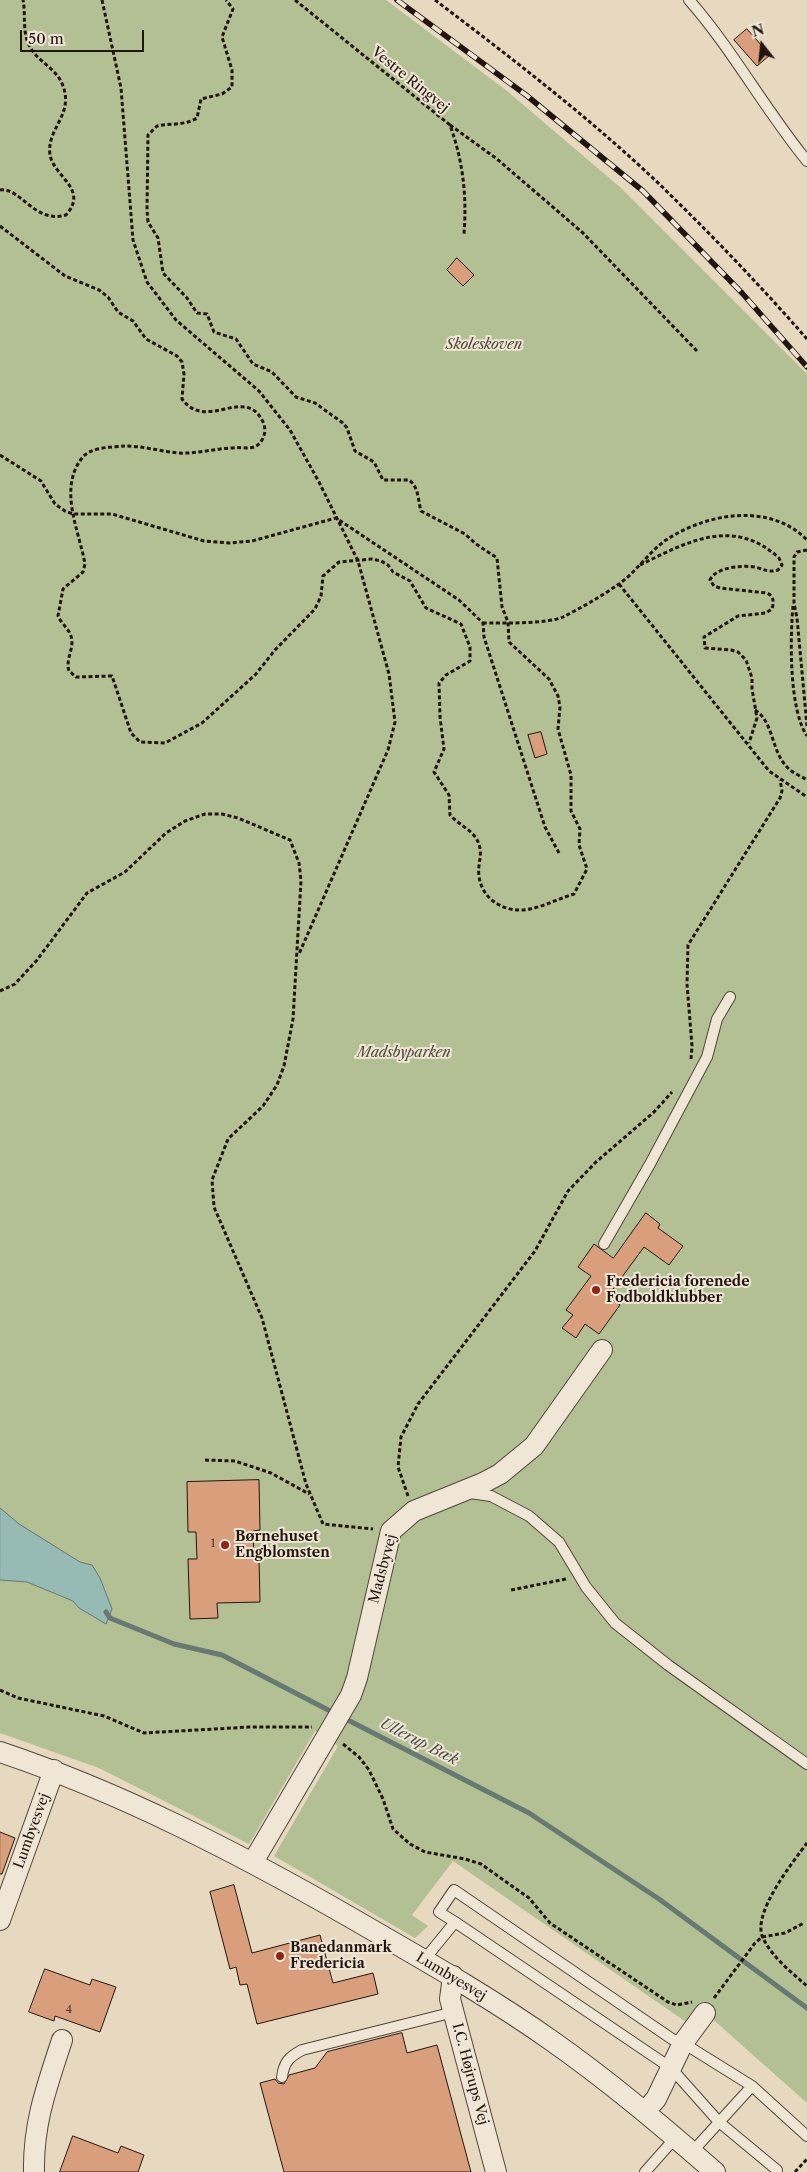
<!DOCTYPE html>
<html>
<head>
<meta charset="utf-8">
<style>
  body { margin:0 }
  #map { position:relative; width:807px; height:2172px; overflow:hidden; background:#e6d9bf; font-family:"Libre Caslon Text",serif }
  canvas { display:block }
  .north { position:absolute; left:737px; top:20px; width:50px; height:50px; -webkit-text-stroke:4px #efe6d5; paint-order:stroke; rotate:344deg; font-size:14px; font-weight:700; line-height:20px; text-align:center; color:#22150f }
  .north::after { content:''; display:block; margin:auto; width:18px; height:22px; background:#22150f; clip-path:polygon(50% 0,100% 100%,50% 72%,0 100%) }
  .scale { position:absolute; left:20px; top:30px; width:124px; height:22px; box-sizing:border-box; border:2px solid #22150f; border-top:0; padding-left:6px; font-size:15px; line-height:18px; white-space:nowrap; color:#22150f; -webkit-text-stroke:4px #efe6d5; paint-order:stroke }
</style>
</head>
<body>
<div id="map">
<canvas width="807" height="2172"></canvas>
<div class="north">N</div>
<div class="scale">50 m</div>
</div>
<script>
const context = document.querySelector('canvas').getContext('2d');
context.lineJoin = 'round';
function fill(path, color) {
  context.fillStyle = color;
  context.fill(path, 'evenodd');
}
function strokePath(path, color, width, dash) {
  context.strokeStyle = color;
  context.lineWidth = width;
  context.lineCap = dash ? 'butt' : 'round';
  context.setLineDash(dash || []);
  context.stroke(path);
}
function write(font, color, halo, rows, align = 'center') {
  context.font = font + ' "Libre Caslon Text",serif';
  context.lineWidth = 4;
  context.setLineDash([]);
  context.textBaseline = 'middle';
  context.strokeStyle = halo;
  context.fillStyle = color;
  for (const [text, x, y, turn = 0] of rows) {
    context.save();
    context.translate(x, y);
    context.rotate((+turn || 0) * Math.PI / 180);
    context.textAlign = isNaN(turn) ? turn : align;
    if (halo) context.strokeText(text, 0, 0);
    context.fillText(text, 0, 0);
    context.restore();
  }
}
const green = new Path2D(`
  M0,0H386L507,91L621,188L807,374V2103L708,2015L689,2024L453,1861L412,1915L428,1926L415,1938L274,1856L338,1746L315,1731L249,1844L99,1768L0,1733Z`);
const water = new Path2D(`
  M0,1508L19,1524L80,1562L92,1565L100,1578L112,1609L106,1624L79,1608L73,1601L27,1582L0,1580Z`);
const stream = new Path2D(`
  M106,1612L110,1618L174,1644L222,1655L334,1713
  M344,1718L529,1813L659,1899L807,2008`);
const building = new Path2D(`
  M747,29L770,55L757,66L734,40Z
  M457,258L474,275L463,286L447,270Z
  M541,732L547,754L535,758L528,735Z
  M646,1213L660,1224L658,1228L683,1246L669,1265L644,1247L608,1296L620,1305L599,1334L585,1324L576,1338L562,1328L573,1315L566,1310L591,1276L578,1267L594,1244L613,1258Z
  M259,1480L260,1530L253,1531L254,1558H259L260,1602L217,1603L218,1618L190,1619L188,1559H197L196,1532H188L187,1482Z
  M0,1832L15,1838L2,1874H0Z
  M234,1885L252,1953L320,1935L333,1983L373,1973L378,1994L257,2024L247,1984L240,1985L236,1967L230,1969L210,1892Z
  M45,1969L90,1985L92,1979L116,1987L100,2032L55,2016L54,2021L29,2012Z
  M402,2033L407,2053L437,2045L471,2172H284L260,2083L275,2079L278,2083L284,2084L289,2075L315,2068L327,2052Z
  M73,2136L118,2153L121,2146L144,2155L138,2172H60Z`);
const path = new Path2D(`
  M102,0L121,88L133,240L147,282L176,320L259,391L290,430L319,482L358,561L389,674L395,722L388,750L299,954
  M295,0L450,125C463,161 467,196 464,234
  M435,0C510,57 586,115 655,180C708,231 759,284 807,339
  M450,125L497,159L583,233L697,351
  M0,190C21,187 34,224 66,215C89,189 54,177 50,155C46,129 74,115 63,86C57,68 37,62 29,45C22,31 26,15 23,0
  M0,226L65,276L99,290L108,297L118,312L133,321L146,339L177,356L182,362L184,374L182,399C206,432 244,386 262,420C265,425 266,432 263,438C256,453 244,446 231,448C213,449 195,454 178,453C160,451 142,446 125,446C112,447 90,447 82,458C58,489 79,530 85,564L83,572L63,589L58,616C61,623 69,629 71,636C75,648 65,659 69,671L76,677L112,676L131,733L140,742L165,743L202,723L256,674L275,650L315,609L321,596L323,576L339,562L372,559L381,561L388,565L393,572L410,581L426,608L461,624L470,647V661L446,675L439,683L440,717L444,749L434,772L449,795L450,815C458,824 470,829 476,838C485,853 477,862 479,876C482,901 507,914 530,909C545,906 560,898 574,894L587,869L579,845L580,829L571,811V775L558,729L560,707L558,696L549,679L509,642L508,622L502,607L497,558L476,544L465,534L421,511C418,501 419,487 409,480H383L374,462L355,451L347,428L343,423L315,403L296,397L272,372L253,364L236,339L214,332L207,314L197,313L187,298L163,273L158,238L148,222L147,210L148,135L157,126C171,123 184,126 197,118L201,99L222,94L232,87V70L222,37L233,9L226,0
  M0,455L41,481L55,504L65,511L73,514H112L204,541L229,543L252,541L336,518L459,600L483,623L484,637L545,827L559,853
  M807,550L797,552L794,557V603L797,618L807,726
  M640,565C687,542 733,516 779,558L782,565L778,570C769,573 763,569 755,567C742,565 716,567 710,580L714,586L720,588L767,593C774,596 774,602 772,609L766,613L738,616L704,637L705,648L731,650L738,652L746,660L752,678V689L757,718L749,743
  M619,584L769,771L807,797
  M793,606C790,639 789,709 807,736
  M483,623C501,623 548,624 563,617C581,608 602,596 619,584C636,572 649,552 666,540C707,513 770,502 807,540
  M755,710C774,722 771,751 787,767C792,773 801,776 807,780
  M0,991L15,984L37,960L87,893L125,872L166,833L185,821L205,814H222L238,818L290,840L299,863L301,881L293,1019L284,1066L277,1085L263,1106L228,1139L212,1180L214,1207L262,1318L306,1484L323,1524L373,1529
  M691,1059L692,1046L687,984L688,945L780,798L782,791L780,780
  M205,1460L235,1461L271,1473L309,1494
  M408,1496L398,1467L401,1437L418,1404L535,1251L568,1191L596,1162L654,1112L672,1092
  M511,1590L566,1579
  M0,1690L18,1698L104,1716L144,1733L249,1727H312
  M343,1744L359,1757L369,1770L383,1799L393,1829L410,1844L425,1852L465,1859L481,1864L529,1898L550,1923L668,2002L677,2005L692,2002
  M807,1843C793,1862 751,1914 763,1938C772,1957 791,1972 807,1986
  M714,1998L755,1943L762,1937L785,1933L804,1923
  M795,2172L807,2159`);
const lane = new Path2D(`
  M689,0C733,50 765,110 807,161
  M604,1244L650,1164L707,1057L717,1019L730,997
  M470,1493L491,1496L529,1516L559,1542L586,1587L615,1623L668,1665L807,1764
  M455,1922L439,1912L454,1890L672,2039L683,2043L752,2086L807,2136
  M424,1960L455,1922L671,2068L719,2122L777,2170
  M282,2077C284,2062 289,2057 302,2050L454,2012
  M692,2152L752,2086
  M645,2172L676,2137`);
const street = new Path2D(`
  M0,1752C122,1793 236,1852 348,1916C417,1956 487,1995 552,2041C609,2081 662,2126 715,2172
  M253,1862L351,1695L357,1678L391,1531L414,1511L483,1483L500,1474L534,1446L602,1350
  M0,1920L54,1770
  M453,1976L450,1999L496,2172
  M645,2111L656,2099L683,2043L705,2013
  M34,2172C33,2123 47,2086 62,2040`);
const rail = new Path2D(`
  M397,0L526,95L643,191L742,293L807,367`);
const markers = [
  [596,1290,5,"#8f2418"],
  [225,1545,5,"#8f2418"],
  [280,1956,5,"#8f2418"]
];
const numberNames = [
  ["1",213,1544],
  ["4",69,2010]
];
const streetNames = [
  ["Vestre Ringvej",410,80,39],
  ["Madsbyvej",383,1569,-75],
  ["Lumbyesvej",32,1831,-70],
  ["Lumbyesvej",451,1977,31],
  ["I.C. Højrups Vej",470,2074,75]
];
const parkNames = [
  ["Skoleskoven",484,345],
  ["Madsbyparken",404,1053]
];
const poiNames = [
  ["Fredericia forenede",606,1282],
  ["Fodboldklubber",606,1298],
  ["Børnehuset",235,1537],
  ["Engblomsten",235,1553],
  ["Banedanmark",290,1948],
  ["Fredericia",290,1964]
];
const waterNames = [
  ["Ullerup Bæk",419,1742,27]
];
fill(green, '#b2c094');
fill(water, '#96bab4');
strokePath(water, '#687872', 1);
strokePath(stream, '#687872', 5);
fill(building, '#d99f7c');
strokePath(building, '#22150f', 1);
strokePath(lane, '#53463b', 12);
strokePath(street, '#53463b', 22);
strokePath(path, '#22150f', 3, [4, 2.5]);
strokePath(lane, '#efe6d5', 10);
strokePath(street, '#efe6d5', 20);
strokePath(rail, '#22150f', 5.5);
strokePath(rail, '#efe6d5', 4, [11]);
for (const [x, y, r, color] of markers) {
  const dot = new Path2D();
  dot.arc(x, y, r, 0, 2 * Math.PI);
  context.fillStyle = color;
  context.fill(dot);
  strokePath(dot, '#efe6d5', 2);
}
write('11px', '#50382a', null, numberNames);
write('14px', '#22150f', '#efe6d5', streetNames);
write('italic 14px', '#4d4837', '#efe6d5', parkNames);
write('bold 14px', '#22150f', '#efe6d5', poiNames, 'left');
write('italic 15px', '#4b4f49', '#efe6d5', waterNames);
</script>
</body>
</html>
